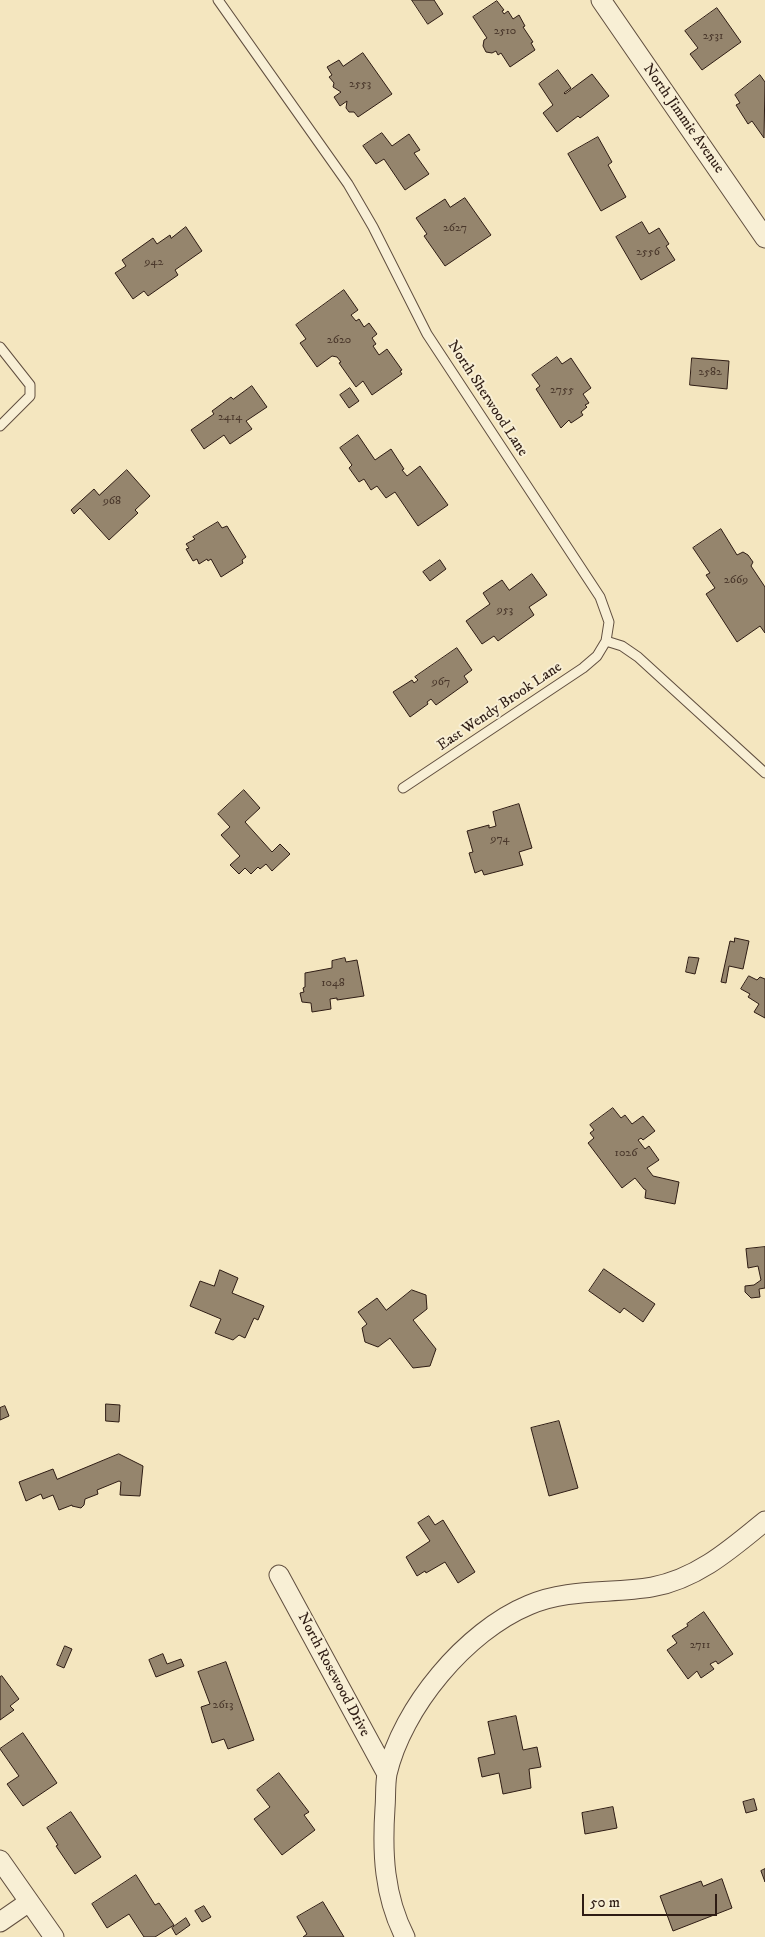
<!DOCTYPE html>
<html>
<head>
<meta charset="utf-8">
<style>
  body { margin:0 }
  #map { position:relative; width:765px; height:1937px; overflow:hidden; background:#f4e6bf; font-family:"IM FELL DW Pica",serif }
  canvas { display:block }
  .scale { position:absolute; left:582px; top:1894px; width:135px; height:22px; box-sizing:border-box; border:2px solid #2e1c14; border-top:0; padding-left:6px; font-size:15px; line-height:18px; white-space:nowrap; color:#2e1c14; -webkit-text-stroke:4px #f8efd5; paint-order:stroke }
</style>
</head>
<body>
<div id="map">
<canvas width="765" height="1937"></canvas>
<div class="scale">50 m</div>
</div>
<script>
const context = document.querySelector('canvas').getContext('2d');
context.lineJoin = 'round';
function fill(path, color) {
  context.fillStyle = color;
  context.fill(path, 'evenodd');
}
function strokePath(path, color, width, dash) {
  context.strokeStyle = color;
  context.lineWidth = width;
  context.lineCap = dash ? 'butt' : 'round';
  context.setLineDash(dash || []);
  context.stroke(path);
}
function write(font, color, halo, rows, align = 'center') {
  context.font = font + ' "IM FELL DW Pica",serif';
  context.lineWidth = 4;
  context.setLineDash([]);
  context.textBaseline = 'middle';
  context.strokeStyle = halo;
  context.fillStyle = color;
  for (const [text, x, y, turn = 0] of rows) {
    context.save();
    context.translate(x, y);
    context.rotate((+turn || 0) * Math.PI / 180);
    context.textAlign = isNaN(turn) ? turn : align;
    if (halo) context.strokeText(text, 0, 0);
    context.fillText(text, 0, 0);
    context.restore();
  }
}
const building = new Path2D(`
  M412,0H434L443,14L428,24Z
  M497,1L504,10L502,11L504,14L508,11L513,19L519,15L525,26L523,27L533,42L531,43L535,50L510,67L501,53L498,55L496,51L492,53L486,52L483,46L484,40L487,38L473,17Z
  M717,8L741,42L702,70L690,54L698,48L685,31Z
  M363,53L392,94L358,117L354,112H349L346,108L347,101L340,106L334,97L341,92L333,87L334,83L329,77L332,75L327,67L339,60L343,66Z
  M558,70L571,88L564,93L565,94L592,74L609,96L580,118L578,116L557,132L543,113L553,105L539,84Z
  M760,75L765,82L764,138L752,121L748,124L736,105L740,103L735,95Z
  M382,133L392,146L409,134L420,150L414,153L429,174L405,190L384,159L376,164L363,146Z
  M598,137L612,162L608,165L626,197L601,211L568,154Z
  M465,198L491,235L445,266L424,236L427,234L416,218L445,199L450,207Z
  M642,222L649,234L659,228L669,244L666,246L675,260L641,280L616,237Z
  M186,227L202,251L175,270L178,275L148,296L144,291L133,299L115,273L126,266L122,260L153,238L157,244L170,235L171,238Z
  M344,290L358,310L351,315L356,321L359,319L364,327L369,323L377,334L372,338L376,344L373,346L379,355L387,349L402,370L400,371L402,374L372,395L363,381L356,387L339,363L341,362L337,357L332,356L317,367L300,343L306,339L296,325Z
  M557,357L562,364L571,358L591,388L583,394L589,403L585,405L587,407L581,412L583,415L571,423L569,420L561,428L536,389L540,386L532,375Z
  M692,358L729,361L727,389L690,385Z
  M252,386L267,407L246,421L252,429L230,444L224,435L204,449L191,430L214,414L212,411L231,397L233,399Z
  M350,388L359,401L349,408L340,395Z
  M358,435L375,460L391,449L404,469L402,470L407,476L420,466L448,505L418,526L395,492L386,498L377,486L371,490L364,479L359,482L349,468L352,465L340,448Z
  M127,470L150,496L135,510L138,513L109,540L80,508L74,514L71,510L94,489L99,495Z
  M218,522L222,528L227,526L246,557L242,560L243,563L221,577L211,559L208,561L207,559L199,564L197,559L193,561L186,549L189,548L186,544L195,539L193,537Z
  M721,529L737,555L743,552L748,555L753,562L751,566L765,587V633L760,626L737,642L706,594L715,588L706,575L710,573L693,548Z
  M440,560L446,569L430,581L423,572Z
  M532,574L547,595L529,607L534,615L498,641L494,636L482,644L466,621L490,604L483,593L502,580L509,590Z
  M457,648L472,670L464,676L468,682L436,705L431,699L427,702L428,704L410,717L393,692L412,680L414,683L418,680L415,677Z
  M244,790L260,808L245,822L272,852L280,844L290,854L272,871L266,864L260,869L258,867L251,874L245,868L239,874L230,865L240,856L221,835L230,827L218,814Z
  M519,804L532,848L519,852L523,865L484,875L482,870L475,873L469,853L473,852L467,831L489,825V828L496,826L493,812Z
  M735,938L749,941L743,969L729,966L726,983L721,982L730,941L734,942Z
  M689,957L699,958L695,974L686,972Z
  M345,958L346,962L357,960L364,996L337,1000V998L330,999L331,1009L312,1012L311,1003L302,1002L300,993L304,992L303,988L305,987V973L332,968V961Z
  M749,976L757,980L760,977L765,979V1018L754,1012L759,1004L748,997L750,994L741,989Z
  M613,1108L621,1118L625,1115L632,1124L643,1116L655,1131L643,1140L641,1138L638,1140L645,1149L649,1146L659,1160L647,1168L653,1176L679,1182L675,1204L645,1198L646,1190L644,1189L635,1178L622,1188L588,1143L594,1138L590,1133L594,1130L590,1125Z
  M765,1247V1288L759,1289L760,1297L751,1298L745,1292V1286L754,1285L761,1280L758,1266L748,1268L746,1249Z
  M604,1269L655,1304L643,1322L624,1308L620,1313L589,1291Z
  M220,1270L238,1278L232,1293L264,1306L258,1320L254,1318L245,1338L239,1335L233,1340L215,1333L221,1319L190,1306L200,1281L214,1286Z
  M412,1290L426,1295L427,1309L413,1320L436,1349L430,1366L413,1368L390,1338L378,1347L365,1342L362,1328L367,1324L358,1312L377,1298L386,1310Z
  M106,1404L120,1405L119,1422L106,1421Z
  M5,1406L9,1416L0,1420V1408Z
  M559,1421L578,1488L549,1496L531,1428Z
  M119,1454L143,1466L140,1496L120,1495L121,1482L119,1481L97,1490L98,1494L85,1499L84,1505L81,1508L72,1506V1505L59,1510L53,1495L43,1499L41,1494L26,1501L19,1482L53,1469L57,1479Z
  M429,1516L435,1525L443,1520L475,1572L458,1583L445,1562L426,1573L425,1571L417,1576L406,1557L430,1541L418,1523Z
  M704,1612L733,1654L718,1664L716,1661L710,1664L714,1669L701,1678L697,1671L688,1679L667,1650L677,1643L672,1636L688,1626L687,1624Z
  M65,1646L72,1649L64,1668L57,1665Z
  M163,1654L167,1664L181,1659L184,1666L156,1677L149,1660Z
  M226,1662L254,1740L228,1749L224,1739L212,1743L201,1707L210,1704L198,1672Z
  M2,1676L19,1699L10,1706L14,1710L0,1720V1677Z
  M516,1716L523,1750L537,1747L541,1767L529,1769L531,1788L503,1794L499,1773L482,1777L478,1758L495,1754L488,1722Z
  M23,1733L57,1783L23,1806L7,1784L19,1776L0,1749Z
  M279,1773L309,1812L304,1815L315,1830L282,1855L254,1819L270,1807L257,1790Z
  M754,1799L757,1810L746,1813L743,1802Z
  M613,1807L617,1828L585,1834L582,1813Z
  M71,1812L101,1857L75,1874L56,1846L58,1845L47,1828Z
  M765,1869V1882L761,1871Z
  M136,1875L155,1905L159,1903L174,1925L155,1937H144L129,1914L107,1928L92,1904Z
  M722,1879L732,1908L673,1931L660,1896L701,1881L703,1886Z
  M323,1902L344,1937H303L307,1934L297,1917Z
  M204,1906L211,1917L202,1922L195,1911Z
  M186,1918L190,1925L176,1935L172,1928Z`);
const lane = new Path2D(`
  M218,0L348,184L373,227L427,334L600,597L609,622L606,641L622,646L638,657L765,773
  M0,347L30,385V396L0,426
  M403,788L583,668L597,656L606,641`);
const street = new Path2D(`
  M601,0L765,238
  M279,1575L387,1774
  M0,1860L54,1937
  M0,1922L29,1902
  M405,1937C384,1896 382,1853 385,1808C386,1797 385,1785 387,1774C402,1708 466,1631 529,1605C568,1588 611,1594 652,1587C697,1579 731,1549 765,1521`);
const numberNames = [
  ["2510",505,32],
  ["2531",713,37],
  ["2553",360,85],
  ["2627",455,229],
  ["2556",648,253],
  ["942",154,263],
  ["2620",339,341],
  ["2582",710,373],
  ["2755",562,391],
  ["2414",230,418],
  ["968",112,502],
  ["2669",736,581],
  ["953",505,611],
  ["967",441,683],
  ["974",500,840],
  ["1048",333,984],
  ["1026",626,1154],
  ["2711",700,1646],
  ["2613",223,1706]
];
const streetNames = [
  ["North Jimmie Avenue",683,119,55],
  ["North Sherwood Lane",487,399,57],
  ["East Wendy Brook Lane",500,707,-34],
  ["North Rosewood Drive",333,1675,62]
];
fill(building, '#95856d');
strokePath(building, '#2e1c14', 1);
strokePath(lane, '#604e3f', 11);
strokePath(street, '#604e3f', 21);
strokePath(lane, '#f8efd5', 9);
strokePath(street, '#f8efd5', 19);
write('12px', '#48362a', null, numberNames);
write('15px', '#2e1c14', '#f8efd5', streetNames);
</script>
</body>
</html>
